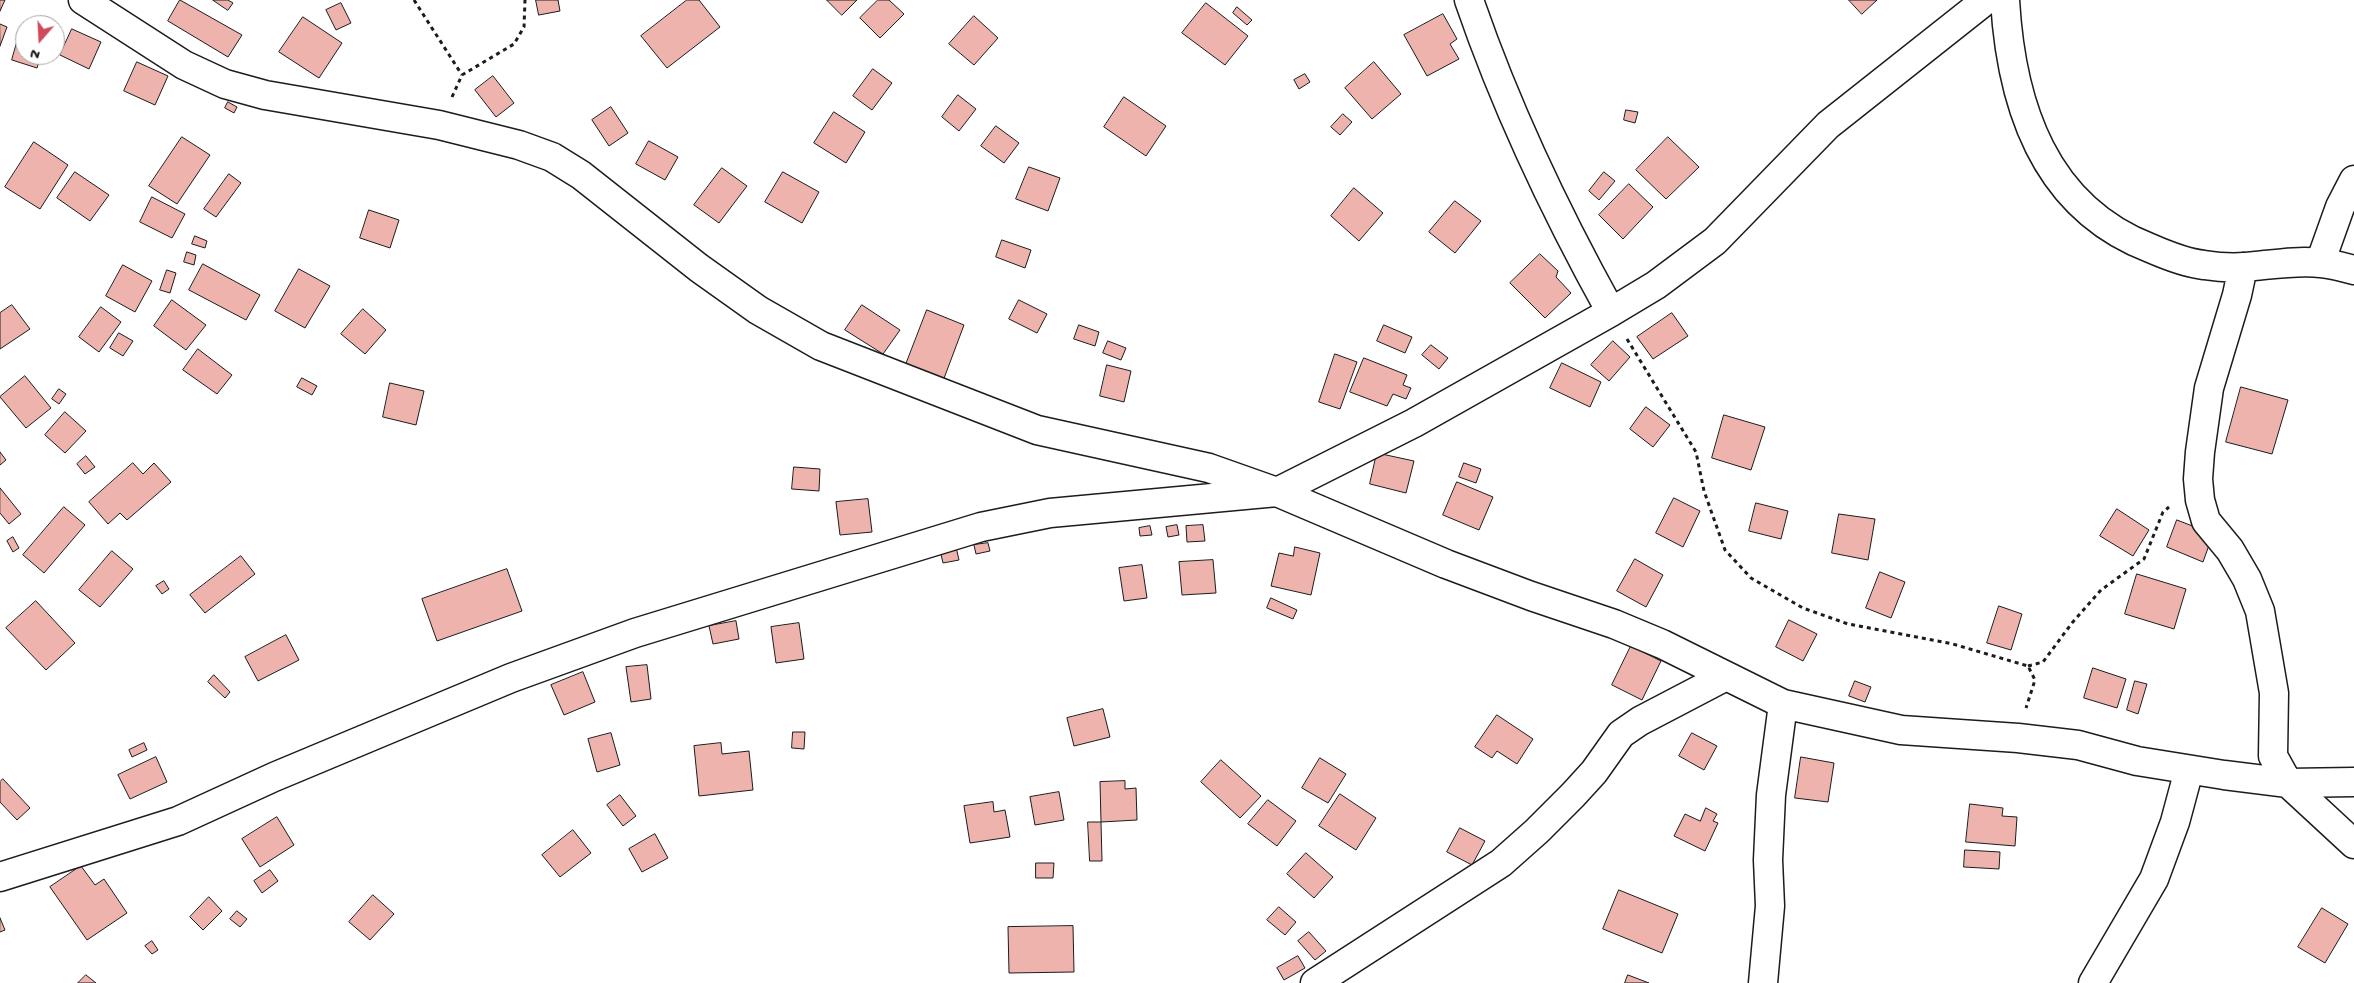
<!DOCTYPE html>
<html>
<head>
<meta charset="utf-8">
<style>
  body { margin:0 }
  #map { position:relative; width:2354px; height:983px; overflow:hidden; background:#fff; font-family:"Gochi Hand",sans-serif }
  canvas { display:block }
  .north { position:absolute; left:15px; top:15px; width:50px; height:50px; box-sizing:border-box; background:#fff; border:1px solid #a4a4a4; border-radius:50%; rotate:199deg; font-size:14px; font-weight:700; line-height:20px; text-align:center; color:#1c1c1c }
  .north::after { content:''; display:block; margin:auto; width:18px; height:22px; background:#d1495b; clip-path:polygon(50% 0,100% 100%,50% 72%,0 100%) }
</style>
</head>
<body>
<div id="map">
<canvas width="2354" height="983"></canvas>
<div class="north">N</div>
</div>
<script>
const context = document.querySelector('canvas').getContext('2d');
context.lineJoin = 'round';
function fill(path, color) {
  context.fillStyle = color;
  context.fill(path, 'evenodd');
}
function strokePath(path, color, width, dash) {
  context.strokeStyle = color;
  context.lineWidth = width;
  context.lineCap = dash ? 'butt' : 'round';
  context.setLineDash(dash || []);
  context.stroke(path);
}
const building = new Path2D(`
  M0,0H5L0,11Z
  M180,0L242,35L228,57L168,21Z
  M213,0H228L233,3L228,10Z
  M536,0H558L560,11L539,15Z
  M687,0H699L720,27L667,68L641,36Z
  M827,0H857L842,15Z
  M878,0H889L904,14L880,38L860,18Z
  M1849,0H1877L1862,14Z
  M341,3L351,23L336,30L326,10Z
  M1206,3L1248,36L1225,65L1182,33Z
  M1237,7L1252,20L1247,25L1233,13Z
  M1443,14L1457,39L1450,44L1459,59L1427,76L1404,35Z
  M974,16L998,38L974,65L949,44Z
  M303,17L342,43L319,78L279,52Z
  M39,20L49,25H36Z
  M0,24L7,27L0,46Z
  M72,29L101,42L89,69L60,55Z
  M18,39L25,41V55H41L37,68L12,60Z
  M137,62L168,76L155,105L124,91Z
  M1374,62L1401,94L1372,119L1345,88Z
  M873,69L892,83L872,110L853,96Z
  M1305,74L1310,82L1299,89L1294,80Z
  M493,76L514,103L496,117L475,90Z
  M958,95L976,109L959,131L942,117Z
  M1124,97L1166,126L1146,156L1104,127Z
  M228,102L237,107L234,113L225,108Z
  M611,107L628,133L609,146L592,120Z
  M1626,110L1638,112L1635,123L1624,120Z
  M834,112L865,132L846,163L814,143Z
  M1343,114L1352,122L1340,135L1331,127Z
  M996,126L1019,143L1004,163L981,146Z
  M182,137L210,155L177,204L149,186Z
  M1668,137L1699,167L1666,199L1636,170Z
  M649,141L678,157L665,180L636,164Z
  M34,142L68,165L40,209L5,187Z
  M1029,167L1060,178L1048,211L1016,199Z
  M722,168L747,186L719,223L694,205Z
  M75,172L109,195L90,221L57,198Z
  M783,172L819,192L802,223L765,202Z
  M1604,172L1615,181L1599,200L1589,191Z
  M229,174L241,183L216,217L204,209Z
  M1629,184L1653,207L1623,239L1599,215Z
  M1354,188L1383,213L1359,241L1331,216Z
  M152,197L185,214L172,238L140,222Z
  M1455,201L1481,221L1455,253L1429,232Z
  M369,210L399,220L390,248L360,238Z
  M195,236L207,241L205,248L192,244Z
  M1002,240L1031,250L1025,268L996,257Z
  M187,252L196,255L194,265L184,262Z
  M1540,254L1558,271L1556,277L1571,293L1545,318L1510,283Z
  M203,264L260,295L246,320L189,290Z
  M123,265L152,281L135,312L106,296Z
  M299,269L330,286L305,328L275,311Z
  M167,270L176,273L170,293L160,290Z
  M172,300L206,325L186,350L154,326Z
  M1019,300L1047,314L1037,333L1009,319Z
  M12,305L30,329L0,349V313Z
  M862,305L900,330L883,354L845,330Z
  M101,307L121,322L99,352L79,337Z
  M363,309L386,330L365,354L341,334Z
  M927,310L964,325L943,381L905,367Z
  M1672,313L1688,336L1653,359L1637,337Z
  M1079,325L1099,332L1095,346L1074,339Z
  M1384,325L1412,337L1405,353L1377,341Z
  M119,333L133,341L123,356L110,348Z
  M1108,341L1126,348L1121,360L1103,353Z
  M1613,341L1630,357L1609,381L1591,365Z
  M1431,345L1448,358L1439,369L1422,355Z
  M198,349L232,375L217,394L183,370Z
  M1335,354L1357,362L1340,409L1319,402Z
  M1364,358L1407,375L1403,385L1411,388L1406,399L1393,394L1387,406L1350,392Z
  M1562,363L1601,382L1590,407L1550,388Z
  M1107,365L1131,371L1124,402L1100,396Z
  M25,376L51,408L26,428L0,397Z
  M302,378L317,386L312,395L297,387Z
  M390,383L424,391L416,425L383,417Z
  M2241,387L2288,400L2272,454L2226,442Z
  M59,389L66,394L59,404L52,399Z
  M1646,407L1670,425L1653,447L1630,429Z
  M65,412L86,431L65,453L45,435Z
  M1724,415L1765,427L1751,470L1712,458Z
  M0,452L6,460L0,465Z
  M1377,453L1414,461L1406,493L1370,484Z
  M86,456L95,467L85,474L77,464Z
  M133,463L143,474L154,463L171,482L127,520L120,513L108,524L89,502Z
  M1464,463L1481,469L1476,483L1459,477Z
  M794,467L820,469L819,491L792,489Z
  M1457,482L1493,497L1479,530L1443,515Z
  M0,488L21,514L9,524L0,513Z
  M1674,498L1700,511L1683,547L1656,533Z
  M868,499L872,532L840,535L836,502Z
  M1756,503L1788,511L1781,539L1749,531Z
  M64,507L85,525L44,573L23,555Z
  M2117,509L2149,530L2133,556L2100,536Z
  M1839,514L1875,519L1868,560L1832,553Z
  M2177,520L2213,534L2203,562L2167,547Z
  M1177,525L1179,535L1168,537L1166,527Z
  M1203,525L1205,541L1187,542L1186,526Z
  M1150,526L1152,535L1140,536L1139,528Z
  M13,537L19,548L13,552L7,541Z
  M988,543L990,551L976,554L974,545Z
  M956,547L959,560L943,563L940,550Z
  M1295,547L1320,553L1311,595L1271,586L1279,553L1293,556Z
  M112,551L133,569L100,607L79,590Z
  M241,556L255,574L205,613L190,595Z
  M1635,559L1663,575L1646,607L1617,591Z
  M1213,560L1216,593L1182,595L1179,562Z
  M1142,565L1147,598L1124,601L1119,568Z
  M507,569L522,611L437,641L422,599Z
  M1880,572L1905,582L1891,618L1866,608Z
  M2137,574L2186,589L2174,629L2125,614Z
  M164,581L169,589L162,594L156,586Z
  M1271,598L1297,610L1293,619L1267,608Z
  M36,601L75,643L46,670L6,628Z
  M1999,606L2022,614L2011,650L1987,643Z
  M1789,620L1817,634L1803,661L1776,647Z
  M736,621L739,639L713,644L709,626Z
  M799,623L804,659L776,663L771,627Z
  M286,635L299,660L258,681L245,657Z
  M1631,646L1661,661L1642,700L1612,685Z
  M647,665L651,699L631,702L626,667Z
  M2093,668L2126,679L2117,708L2084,698Z
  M583,672L595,702L564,715L551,685Z
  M214,675L230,692L225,698L208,682Z
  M1855,681L1871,687L1865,702L1849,696Z
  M2135,681L2147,684L2138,714L2127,710Z
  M1103,709L1110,737L1074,746L1067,718Z
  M1497,715L1533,739L1517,764L1497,751L1492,758L1475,747Z
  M793,732H805L804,749L792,748Z
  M611,733L620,765L597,772L588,739Z
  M1692,733L1717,746L1704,770L1679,756Z
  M144,743L147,750L132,757L129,750Z
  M721,743L722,754L749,751L753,790L699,796L694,746Z
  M156,757L167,782L130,799L118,775Z
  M1801,757L1834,763L1828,802L1795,798Z
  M1320,758L1346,774L1328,803L1302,788Z
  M1221,760L1261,796L1240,818L1201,782Z
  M3,779L30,808L17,820L0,802V782Z
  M1125,781V789L1136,788L1137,820L1101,822L1100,782Z
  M1059,792L1064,820L1035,825L1030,797Z
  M1340,794L1376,818L1356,850L1319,826Z
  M620,795L636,816L623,826L607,805Z
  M1268,800L1296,821L1277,846L1248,824Z
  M993,802L994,812L1005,810L1010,837L970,843L964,806Z
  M1970,804L2003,808L2002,816L2017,817L2015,846L1966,842Z
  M1706,808L1717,814L1713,821L1718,823L1705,851L1674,836L1685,814L1700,821Z
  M277,817L294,845L260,867L242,839Z
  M1088,822H1101L1102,861H1090Z
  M1460,828L1485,841L1472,865L1447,852Z
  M573,830L591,853L560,877L542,855Z
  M655,834L668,858L642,872L629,849Z
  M1965,850L2000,852L1999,869L1964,867Z
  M1306,853L1333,877L1314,898L1287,874Z
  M1036,863H1054L1053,878H1036Z
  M81,866L95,885L104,879L127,913L87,940L50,887Z
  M270,870L278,881L262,893L254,881Z
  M1619,890L1678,914L1662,953L1603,929Z
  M373,895L394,914L370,940L349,922Z
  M209,897L222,911L203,930L190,917Z
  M1279,907L1296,922L1285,935L1267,920Z
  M2322,908L2348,924L2325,963L2298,947Z
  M237,911L247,919L240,927L230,919Z
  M0,918L5,930L0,932Z
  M1073,926L1074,972L1009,973L1008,927Z
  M1309,932L1326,951L1315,960L1298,941Z
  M152,941L158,950L152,954L145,946Z
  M1298,956L1305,968L1284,980L1277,968Z
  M86,975L96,983H78Z
  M1628,975L1649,983H1625Z`);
const path = new Path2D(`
  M414,0L462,75
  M452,97L462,75L514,44L524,27L525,0
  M1627,339L1696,452L1704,491L1725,550L1751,578L1803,608L1848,624L1953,644L2028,666L2035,680L2026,708
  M2028,666L2043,662L2072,623L2101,590L2144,559L2163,512L2169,507`);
const minor = new Path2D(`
  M83,0L184,65L225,84L265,95L439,125L519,145L552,157L581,175L699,268L758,310L821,346L1037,430L1209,468L1277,492L1446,564L1531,596L1614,624L1662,644L1783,704L1901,730L2018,738L2078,745L2137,761L2224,775L2288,783L2354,782
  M1469,0C1506,108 1556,213 1611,312
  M2005,0C2011,105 2044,207 2150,248C2166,255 2186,263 2204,265C2217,267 2232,268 2245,267C2270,265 2296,260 2321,263C2332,264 2343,267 2354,270
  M2320,263L2340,207L2354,180
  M2243,267L2237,295L2209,388L2200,452L2198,479L2200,500L2206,521L2230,550L2247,579L2260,611L2274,693L2273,756L2288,783L2354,844
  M0,877L178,821L274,777L511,678L635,633L981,527L1050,513L1277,492L1414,423L1611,312L1656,285L1715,241L1828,125L1986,0
  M1315,983L1501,863L1537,831L1573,795L1594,772L1621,734L1640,721L1726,676
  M1763,983L1770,906L1768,860L1771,795L1783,704
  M2093,983L2154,879L2175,822L2189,770`);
fill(building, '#eeb3ad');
strokePath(building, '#1c1c1c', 1);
strokePath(minor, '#1c1c1c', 31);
strokePath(path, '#1c1c1c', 3, [4, 4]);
strokePath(minor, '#fff', 28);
</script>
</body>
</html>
